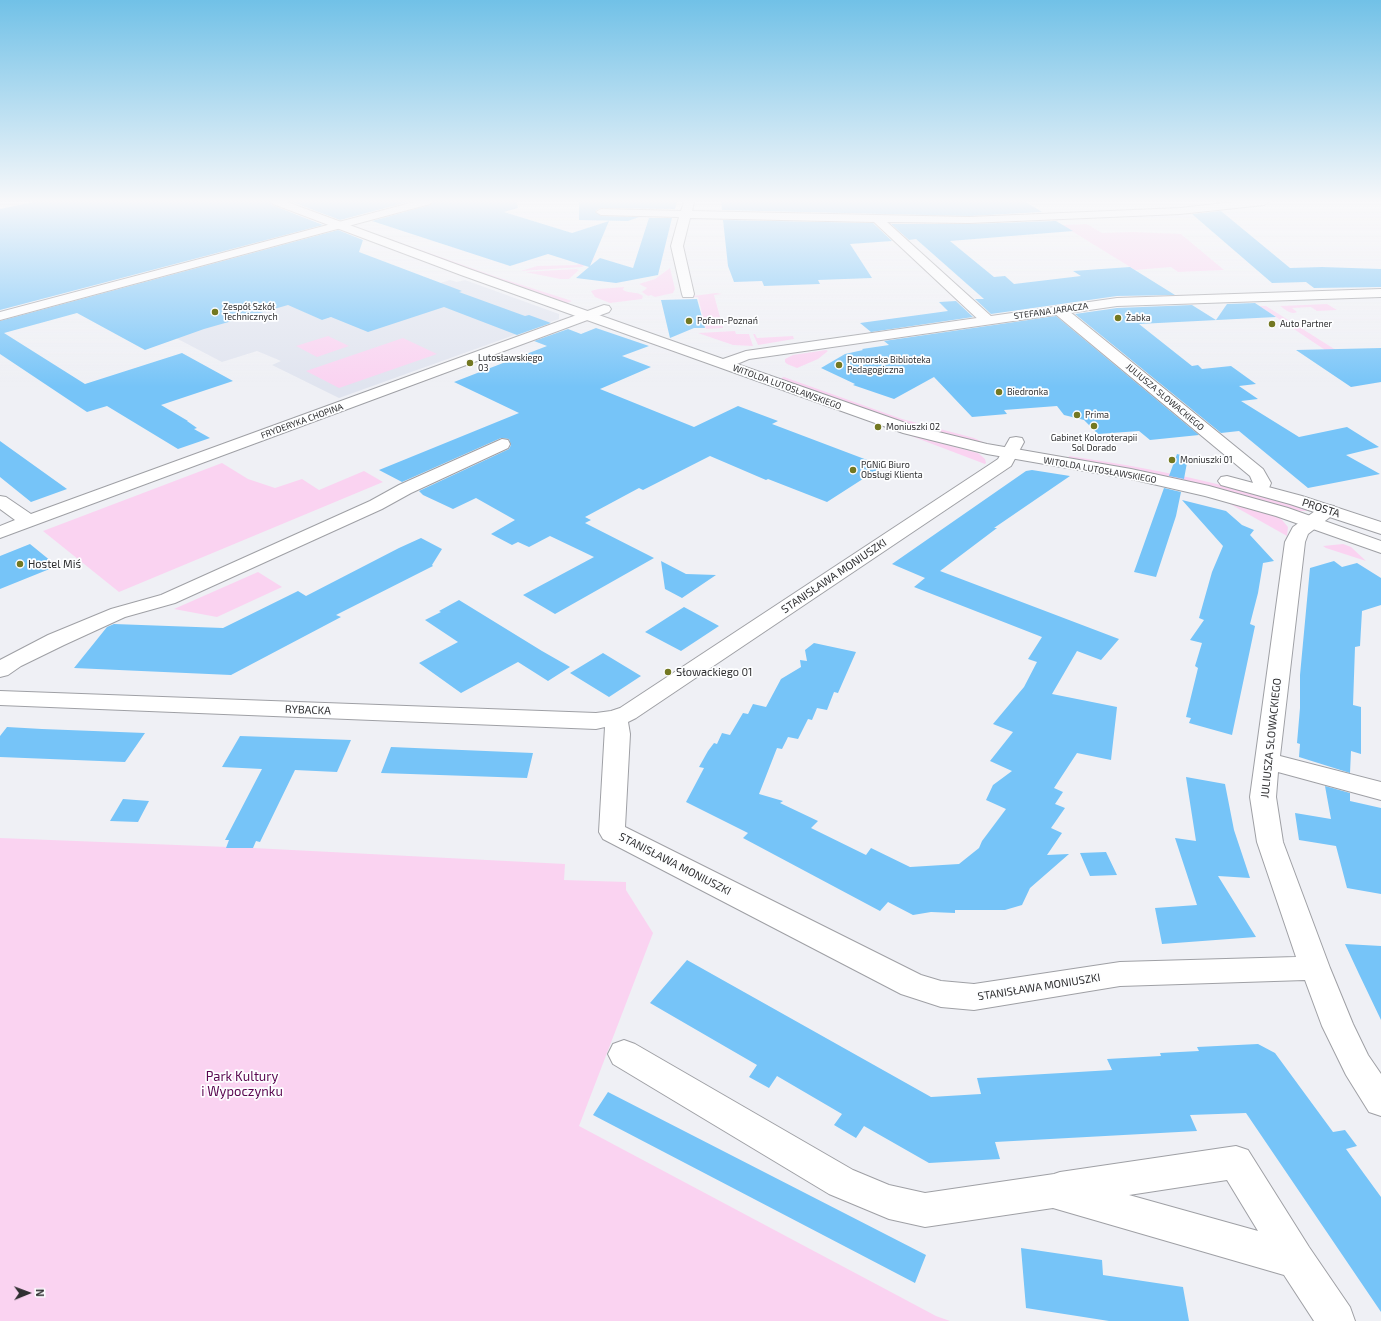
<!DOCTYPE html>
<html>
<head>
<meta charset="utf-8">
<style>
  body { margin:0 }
  #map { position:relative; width:1381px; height:1321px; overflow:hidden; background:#eff0f5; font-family:"Exo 2",sans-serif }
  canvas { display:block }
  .north { position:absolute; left:8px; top:1273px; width:40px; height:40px; -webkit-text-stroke:3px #fdfeff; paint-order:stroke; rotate:89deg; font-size:11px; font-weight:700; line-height:16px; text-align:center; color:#2f2f31 }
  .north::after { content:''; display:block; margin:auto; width:14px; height:18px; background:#2f2f31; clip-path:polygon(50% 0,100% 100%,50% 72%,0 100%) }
</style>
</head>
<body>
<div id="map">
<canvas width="1381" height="1321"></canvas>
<div class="north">N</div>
</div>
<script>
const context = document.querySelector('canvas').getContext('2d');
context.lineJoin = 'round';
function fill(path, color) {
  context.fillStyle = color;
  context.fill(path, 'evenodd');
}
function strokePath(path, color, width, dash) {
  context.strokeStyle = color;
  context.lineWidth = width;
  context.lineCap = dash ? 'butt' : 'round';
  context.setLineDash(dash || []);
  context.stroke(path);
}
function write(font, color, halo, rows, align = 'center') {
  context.font = font + ' "Exo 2",sans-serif';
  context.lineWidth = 3.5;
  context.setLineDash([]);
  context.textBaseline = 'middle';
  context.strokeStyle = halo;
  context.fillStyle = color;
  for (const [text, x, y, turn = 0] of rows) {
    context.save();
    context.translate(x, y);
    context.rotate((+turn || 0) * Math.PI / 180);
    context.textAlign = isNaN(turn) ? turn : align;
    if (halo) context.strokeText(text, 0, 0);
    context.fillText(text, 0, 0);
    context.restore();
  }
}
const built = new Path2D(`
  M450,280L457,282L465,280L559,314V319L339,398L272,365L281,361L257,351L222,362L97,297L288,304L322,320Z`);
const green = new Path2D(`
  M1087,224L1102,233L1133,232L1181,234L1224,270L1178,272L1171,267L1135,270L1062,225Z
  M373,233L497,277L572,301L567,303L370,234Z
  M596,258L582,267L521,271L537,266L576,265Z
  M670,268L675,289L673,293L655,297L651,295L648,296L642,292L647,288L639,284L655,279Z
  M576,269L579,270L569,279H560L525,272Z
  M624,287L623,290C630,294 637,291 643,296L642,299L610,303L595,297L591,291L598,289Z
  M716,293L722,294L714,295L723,328L706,329L698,297H686Z
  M1327,304L1337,310L1317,311L1311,307L1292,308L1297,312C1291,315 1286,310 1280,306Z
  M1253,306H1266L1347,357L1337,358L1264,309Z
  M735,331L736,334H749L753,346L733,345L698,333Z
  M753,334H755L757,338L793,336L794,339L758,345Z
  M328,336L349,346L317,357L296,346Z
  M403,338L437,354L339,388L306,371Z
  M826,350L828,351L818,359L797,368L787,364L785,362V359L793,355Z
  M784,377L902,419L974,438L989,445L934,432L898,421L779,379Z
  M906,434L978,453L985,459L986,463L985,464Z
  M1069,456C1151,468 1230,484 1309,510C1300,515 1264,501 1253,498C1192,481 1131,469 1068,459Z
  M222,463L248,479L275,488L302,479L319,490L364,471L383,482L119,592L43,531Z
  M1223,500L1278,517L1282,520L1288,527L1287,536Z
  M1343,544L1351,547L1366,561L1326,548L1323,546Z
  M258,572L282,587L217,617L174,609Z
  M0,838L253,848L565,864L564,880L626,882V890L653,933L579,1126L936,1316L950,1321H0Z`);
const building = new Path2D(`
  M33,202H271L272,205L323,225L0,310V209Z
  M292,202H408L340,220Z
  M432,202H517L518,208L504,212L572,233L609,221L590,266L600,258L633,268L649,218H672L658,275L616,283L576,278L589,267L548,254L510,266L504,264L372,221L430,205Z
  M579,202H677L675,209L601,208L595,211L601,216L639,217L628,221L579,220Z
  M721,202H1026L1042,212L969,216L722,210Z
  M1221,211L1290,268L1322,267L1381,269V287L1314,288L1306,282L1272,283L1192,214Z
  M723,220L873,223L892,241L850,244L872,278L818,280L820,284L764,286L762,281L734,282L728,266Z
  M1056,221L1073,231L950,241L994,277L1005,276L1014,284L1081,276L1073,271L1130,267L1175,295L1117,296L991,314L975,299H984L916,239L909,240L891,224H969Z
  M338,230L363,240L359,252L462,291L459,292L525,316L529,315L551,323L517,335L444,307L368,332L331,317L322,320L288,305L204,329L145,350L77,313L4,333L85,384L182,353L233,381L161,405L188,421H187L197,428L194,429L210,438L178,449L107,406L87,412L0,354V321Z
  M697,299L705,328H694L670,338L661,300Z
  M956,301L973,317L871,332L860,323L948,311L939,302Z
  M1255,303L1276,317L1139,324L1192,366L1198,365L1202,369L1231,366L1256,384L1239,386L1258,399L1241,401L1299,437L1347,427L1379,447L1346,455L1380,474L1308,488L1239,431L1221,433L1075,314L1117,308L1192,305L1216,320L1227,304Z
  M1056,316L1199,435L1150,440L1139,431L1098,434L1084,420L1064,415L1057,406L1004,410L1007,414L972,417L934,377L894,399L853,385L855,384L821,368L845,354L863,350L862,349L889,345L884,341Z
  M596,328L649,346L622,356L651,367L600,389L694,427L738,406L778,421L772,424L883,466L827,502L768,479L766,480L710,456L643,490L639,488L585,517L591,520L585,523L654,558L555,614L523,595L594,557L550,536L529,547L518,542L512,545L491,534L515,520L476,498L453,509L423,495L419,491L509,449L511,445L509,439L501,438L402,482L379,470L519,413L454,382L547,346L534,341L568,329L581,334Z
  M1381,348V382L1351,387L1296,350Z
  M0,441L67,489L31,502L0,477Z
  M1177,454L1188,457L1184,479L1169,476Z
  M1032,470L1070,476L994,528H997L940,571L1119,639L1101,660L1077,651L1052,694L1117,707L1111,760L1077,753L1054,788L1063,792L1055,804L1065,808L1051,828L1062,833L1047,855L1069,854L1030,888L1022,905L1005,910H955V913L931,912L913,915L888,902L880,911L743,838L748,833L686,802L704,768L699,767L708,751L714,743L717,744L722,733L730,735L743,713L748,714L753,704L766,707L781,679L801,667L800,660L807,661L805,650L814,643L856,652L838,693L834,692L827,710L817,708L812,720L808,719L798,739L788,737L782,749L777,748L759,794L783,801L780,803L818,821L811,828L866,855L871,848L910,867L959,864L979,848L982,841L1006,809L986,800L993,785L1012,771L990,761L1013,732L993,724L1024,687L1037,662L1028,659L1042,637L914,587L925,578L892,564L1026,471Z
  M1164,488L1181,492L1176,516L1156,577L1134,572Z
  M1182,500L1226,511L1242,525L1254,530L1250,535L1274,561L1263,563L1258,593L1250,624L1255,626L1232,735L1189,723L1191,718L1186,717L1198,668L1195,666L1202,643L1190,640L1204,620L1199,618L1212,572L1223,546Z
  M421,538L442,549L432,565L433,566L336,615L341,617L231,675L74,668L107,627L114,624L223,628L298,591L306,596L399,548Z
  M30,544L57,566L0,589V556Z
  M661,561L686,574L716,575L682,598L665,589Z
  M1334,561L1342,567L1357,563L1381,578V605L1362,611L1360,646L1355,647L1353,705L1361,707V754L1351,751L1350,773L1299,757L1300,744L1297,743L1300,708V675L1310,568Z
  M459,600L542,651L570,667L548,681L518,662L461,693L419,663L458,642L425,620L441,612L439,611Z
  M684,607L719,626L681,651L645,632Z
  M603,653L641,676L609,697L570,673Z
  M7,727L42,729L145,733L125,762L0,757V736Z
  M240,736L351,740L337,772L295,770L260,842L256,841L253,848H226L229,840H225L262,769L222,767Z
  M391,747L533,753L527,778L381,773Z
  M1186,777L1225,784L1234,830L1250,878L1218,876L1256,937L1162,944L1155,908L1197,905L1175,838L1196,841Z
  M1325,786L1350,793V801L1381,808V894L1347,888L1336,846L1299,840L1295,813L1331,819Z
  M123,799L149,801L138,822L110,821Z
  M1106,852L1117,875L1090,876L1080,853Z
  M1345,944L1381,946V1020L1359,974Z
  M687,960L931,1097L981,1094L977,1078L1112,1070L1107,1059L1161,1056L1160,1053L1199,1051L1197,1047L1258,1044L1275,1053L1333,1132L1345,1130L1357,1146L1346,1149L1381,1197V1312L1246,1113L1190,1115L1197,1131L995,1142L1000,1159L929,1163L864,1126L856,1138L834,1125L842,1114L777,1076L769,1088L749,1077L757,1065L650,1003Z
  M608,1092L926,1255L915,1283L593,1115Z
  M1021,1248L1102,1260L1103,1275L1183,1287L1189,1321H1109L1026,1308Z`);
const street = new Path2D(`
  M414,202H431L430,204L0,320V312Z
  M684,202H694L692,211L969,217L1180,208L1233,202H1269L1264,205L1180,214L969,223L887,222L992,317L994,320L992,323H982L874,222L690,218L683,246L694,294L693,297H683L682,294L671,246L679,217L601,215L596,212L601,209L681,211Z
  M604,305L609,306L611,309L609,312L0,538V526L15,520L0,509V496L6,497L31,514Z
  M1059,306L1064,307L1263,469L1271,483L1267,493L1261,494L1255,493L1252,489L1253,483L1250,476L1054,313L1052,310L1054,307Z
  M1016,437L1022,438L1024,442L1011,466L636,718L628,722L630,734L625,827L921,975L941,981L974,984L1120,962L1296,957L1257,842L1250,797L1285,542L1293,527L1322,506L1328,505L1334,506L1337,510L1334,514L1308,534L1305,542L1280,756L1381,782V800L1278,772L1276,797L1283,842L1330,968L1353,1024L1368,1055L1381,1074V1116L1369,1112L1346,1075L1322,1026L1305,980L1120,986L974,1010L941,1007L901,994L603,839L599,832L605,727L596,729L0,705V691L596,713L611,711L620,708L989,465L998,459L1010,438Z
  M502,439L508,440L510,444L508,448L411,493L382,509L175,603L125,617L64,645L21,666L8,675L0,677V660L48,635L111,609L161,595L370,501L399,485Z
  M624,1040L635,1044L853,1170L889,1185L925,1193L1054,1174L1060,1172L1236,1146L1248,1150L1309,1247L1350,1307L1355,1321H1314L1284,1275L1053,1208L925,1227L889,1219L829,1194L613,1064L608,1054L613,1044ZM1227,1180L1258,1231L1129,1195Z`);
const secondary = new Path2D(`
  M272,202H287L469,269L723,359L746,351L1117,298L1381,289V297L1117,306L749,359L737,364L914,426L987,444L1131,469L1209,486L1288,508L1381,541V553L1276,516L1205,496L1131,479L987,454L903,433L461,275L273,204Z
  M1227,476L1302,496L1381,522V534L1290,504L1221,485L1218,481L1221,477Z`);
const markers = [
  [215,312,4,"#737822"],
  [1118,318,4,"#737822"],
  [689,321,4,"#737822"],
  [1272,324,4,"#737822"],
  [470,363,4,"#737822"],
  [839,365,4,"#737822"],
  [999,392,4,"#737822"],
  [1077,415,4,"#737822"],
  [1094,426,4,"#737822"],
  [878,427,4,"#737822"],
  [1172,460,4,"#737822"],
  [853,470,4,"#737822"],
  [20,564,4,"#737822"],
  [668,672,4,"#737822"]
];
const farPoinames = [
  ["Zespół Szkół",223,307],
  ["Technicznych",223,317],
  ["Żabka",1126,318],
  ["Pofam-Poznań",697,321],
  ["Auto Partner",1280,324],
  ["Lutosławskiego",478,358],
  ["03",478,368],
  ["Pomorska Biblioteka",847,360],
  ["Pedagogiczna",847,370],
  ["Biedronka",1007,392],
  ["Prima",1085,415],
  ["Moniuszki 02",886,427],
  ["Gabinet Koloroterapii",1094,438,"center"],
  ["Sol Dorado",1094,448,"center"],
  ["Moniuszki 01",1180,460],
  ["PGNiG Biuro",861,465],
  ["Obsługi Klienta",861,475]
];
const farStreetnames = [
  ["STEFANA JARACZA",1051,311,-8],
  ["WITOLDA LUTOSŁAWSKIEGO",787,387,20],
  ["JULIUSZA SŁOWACKIEGO",1165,397,40],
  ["FRYDERYKA CHOPINA",302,421,-20],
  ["WITOLDA LUTOSŁAWSKIEGO",1100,470,10]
];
const streetNames = [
  ["PROSTA",1321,508,18],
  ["STANISŁAWA MONIUSZKI",834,576,-34],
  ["RYBACKA",308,710,2],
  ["JULIUSZA SŁOWACKIEGO",1271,738,-84],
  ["STANISŁAWA MONIUSZKI",675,864,27],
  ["STANISŁAWA MONIUSZKI",1039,987,-9]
];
const poiNames = [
  ["Hostel Miś",28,564],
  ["Słowackiego 01",676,672]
];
const nearParknames = [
  ["Park Kultury",242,1077],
  ["i Wypoczynku",242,1092]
];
fill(built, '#e0e4ef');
fill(green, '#fad3f1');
fill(building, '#76c4f8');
strokePath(street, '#9fa0a5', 2);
strokePath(secondary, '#9fa0a5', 2);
fill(street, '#fff');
fill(secondary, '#fff');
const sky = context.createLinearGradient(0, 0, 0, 387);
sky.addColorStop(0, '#71c1e7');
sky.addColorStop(0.52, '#f8f8fa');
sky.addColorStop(1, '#f8f8fa00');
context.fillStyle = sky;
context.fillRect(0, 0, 1381, 387);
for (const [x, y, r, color] of markers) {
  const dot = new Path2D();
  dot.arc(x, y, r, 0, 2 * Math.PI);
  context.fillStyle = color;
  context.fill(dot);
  strokePath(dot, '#fdfeff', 1.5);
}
write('9px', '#2f2f31', '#fdfeff', farPoinames, 'left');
write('9px', '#2f2f31', '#fdfeff', farStreetnames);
write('11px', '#2f2f31', '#fdfeff', streetNames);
write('11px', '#2f2f31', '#fdfeff', poiNames, 'left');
write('13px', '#59064f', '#fdfeff', nearParknames);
</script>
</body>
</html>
